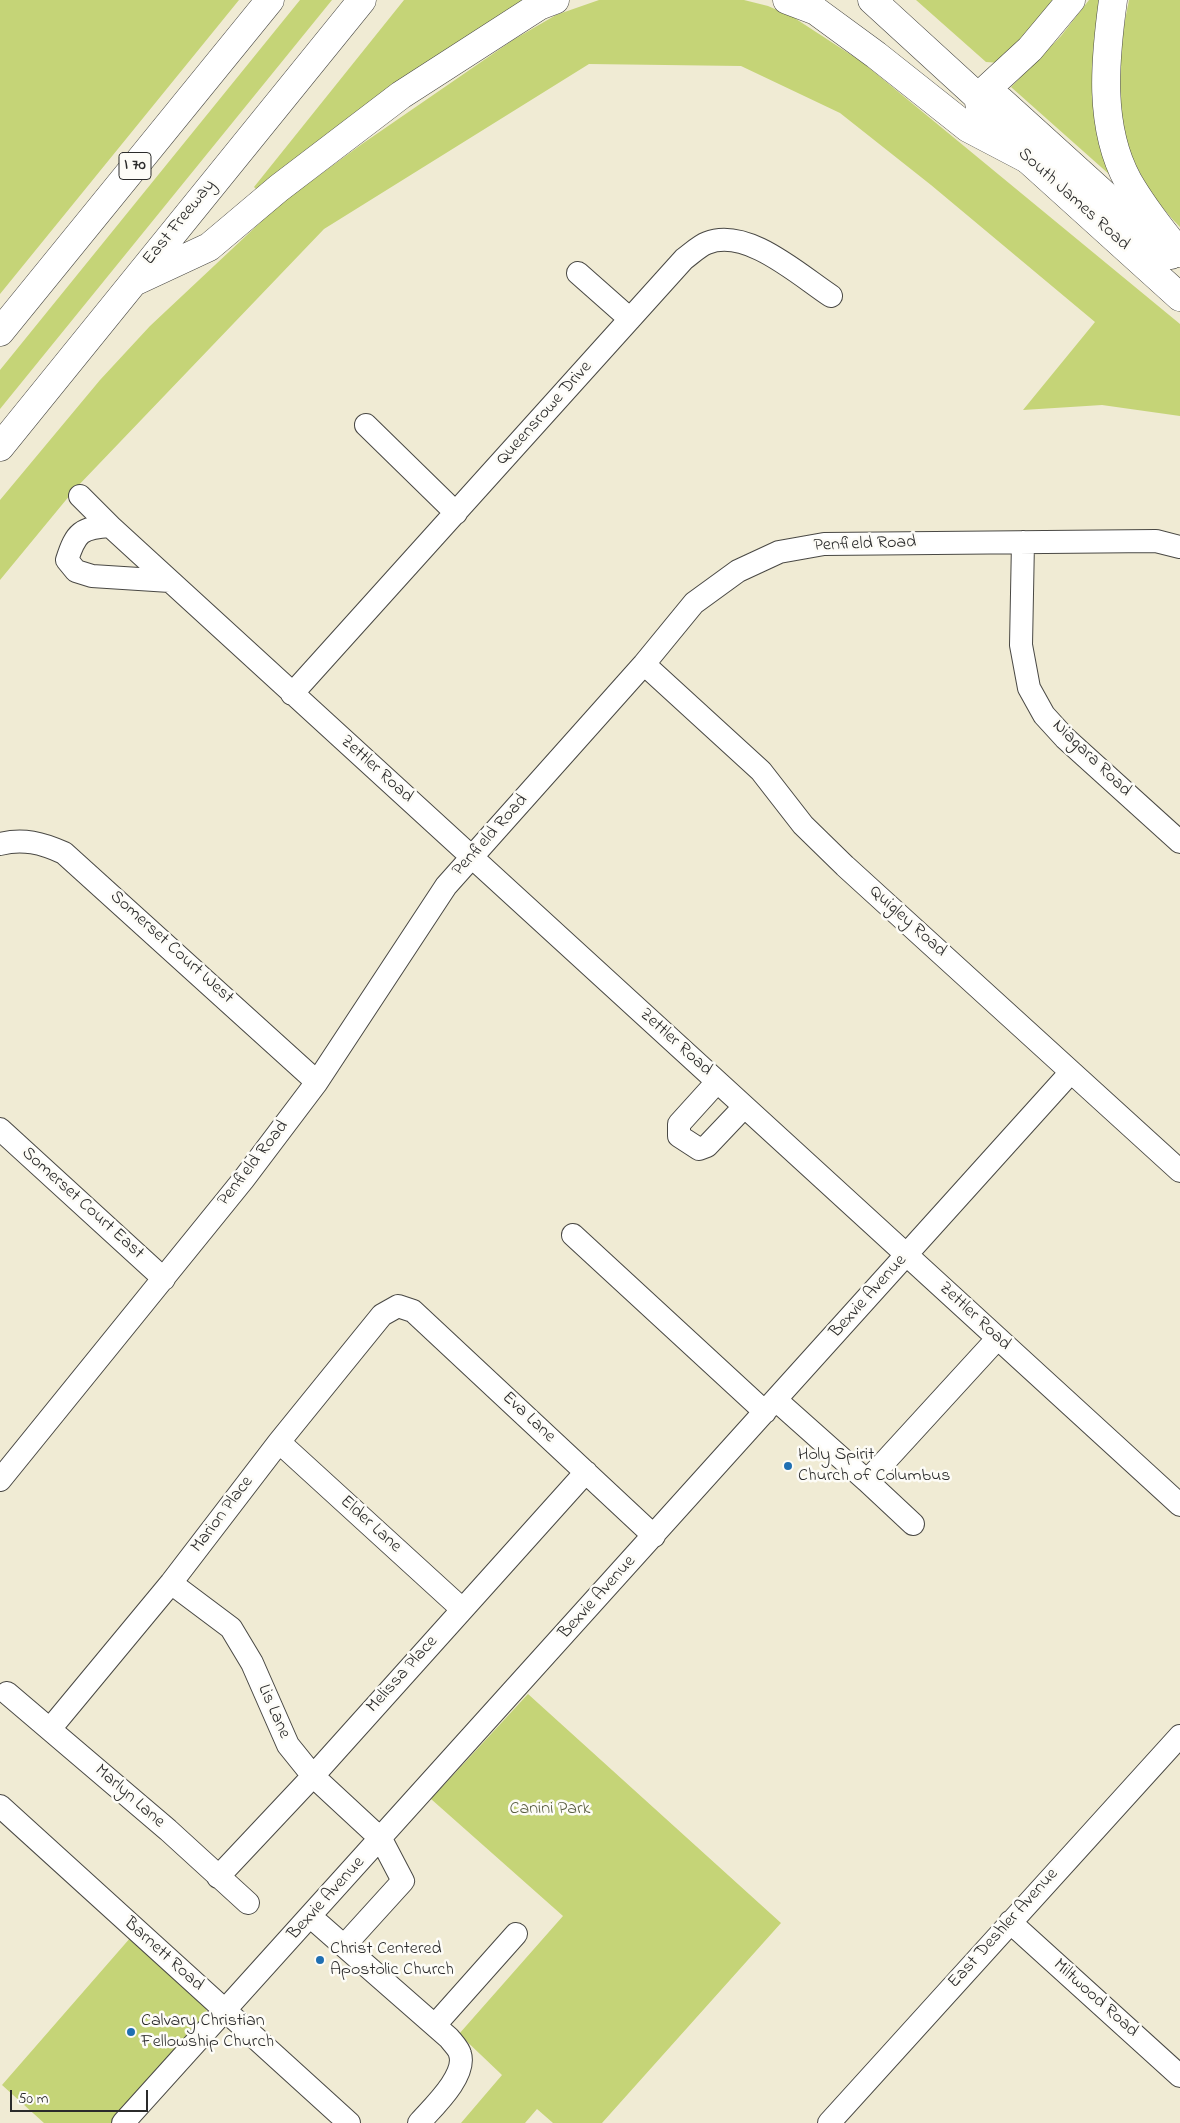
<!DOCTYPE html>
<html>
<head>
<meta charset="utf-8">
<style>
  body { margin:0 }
  #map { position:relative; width:1180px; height:2123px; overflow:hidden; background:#f0ebd4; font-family:"Indie Flower",sans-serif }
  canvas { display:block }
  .scale { position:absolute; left:10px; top:2090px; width:138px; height:22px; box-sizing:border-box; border:2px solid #2b2b2b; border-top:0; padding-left:6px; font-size:15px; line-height:18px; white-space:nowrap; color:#2b2b2b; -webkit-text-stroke:4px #fdfcf7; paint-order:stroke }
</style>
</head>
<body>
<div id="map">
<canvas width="1180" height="2123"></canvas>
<div class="scale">50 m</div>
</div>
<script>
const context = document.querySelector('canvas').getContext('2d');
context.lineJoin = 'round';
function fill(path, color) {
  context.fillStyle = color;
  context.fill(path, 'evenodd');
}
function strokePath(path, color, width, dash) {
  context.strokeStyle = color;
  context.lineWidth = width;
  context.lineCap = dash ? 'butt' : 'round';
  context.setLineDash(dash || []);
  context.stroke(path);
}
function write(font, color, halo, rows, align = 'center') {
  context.font = font + ' "Indie Flower",sans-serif';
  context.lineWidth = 5;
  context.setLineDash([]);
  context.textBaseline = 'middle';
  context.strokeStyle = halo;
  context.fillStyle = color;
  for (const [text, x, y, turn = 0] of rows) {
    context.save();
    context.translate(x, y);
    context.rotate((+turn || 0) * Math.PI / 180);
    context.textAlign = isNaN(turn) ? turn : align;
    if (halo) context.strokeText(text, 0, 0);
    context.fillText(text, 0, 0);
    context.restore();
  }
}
const green = new Path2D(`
  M0,0H239L0,294Z
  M300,0H332L0,409V370Z
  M404,0H535L259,192L254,187Z
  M744,0L768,6L793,17L862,62L1180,324V416L1102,405L1023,410L1095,322L931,185L840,113L741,66L589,64L324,229L75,489L0,580V500L100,380L150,326L280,204L362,144L513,40L556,15L599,0Z
  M916,0H1060L1001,63L986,62Z
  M1089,0H1104L1110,175L1011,87L1061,36Z
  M1129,0H1180V227C1141,188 1114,132 1117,76C1119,50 1124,25 1129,0Z
  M528,1694L781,1923L602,2123H553L537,2109L525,2123H461L502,2075L459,2034L563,1916L431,1799Z
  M131,1937L204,2002L208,2015L115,2123H44L2,2085Z`);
const minor = new Path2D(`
  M578,273L630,319
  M366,425L456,513
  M80,496L110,526
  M1023,542L1021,645L1029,688L1044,715L1065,738L1180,842
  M170,581L92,576L76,571L67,560C76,532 81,528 110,526L1180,1505
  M644,664L761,771L803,825L845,866L1180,1171
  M292,694L684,259C691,254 699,246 707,243C747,227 799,275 831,296
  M0,844C23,838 42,843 64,853L317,1082
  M717,1082L679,1124V1136L699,1149L707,1146L744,1107
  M0,1129L164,1279
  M573,1235L765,1412
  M776,1400L867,1481L997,1339
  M279,1442L462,1609
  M0,1480L243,1180L317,1082L446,886L644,664L694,603L738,571L779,552L824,544L1156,541L1180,547
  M867,1481L913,1524
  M171,1583L231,1628L252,1663L288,1745L313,1776L381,1839L403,1881L344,1946L449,2038C453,2043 459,2049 460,2054C467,2076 432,2108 419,2123
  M7,1693L168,1830L248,1903
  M50,1729L171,1583L279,1442L382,1315L398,1306L413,1311L654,1536
  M0,1806L349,2123
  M218,1877L313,1776L586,1472
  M311,1917L344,1946
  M1010,1922L1180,2076
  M435,2025L516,1934
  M123,2123L1071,1072
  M829,2123L1180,1736`);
const major = new Path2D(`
  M872,0L978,97L1000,100L1171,255
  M978,97L982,118L1180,297`);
const highway = new Path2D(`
  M787,0L816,11L876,55L968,128L1029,160
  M1113,0C1105,59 1098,126 1128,181C1143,207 1161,230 1180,253
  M978,97L1030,49L1071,0
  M136,281L209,247L279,188L401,95L539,6L555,0
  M0,332L270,0
  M0,447L362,0`);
const markers = [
  [788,1466,5,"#1f6fb2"],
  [320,1960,5,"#1f6fb2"],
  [131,2032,5,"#1f6fb2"]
];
const shields = [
  [135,166,32]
];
const shieldNames = [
  ["I 70",135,166]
];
const streetNames = [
  ["South James Road",1073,200,42],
  ["East Freeway",180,223,-51],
  ["Queensrowe Drive",545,414,-48],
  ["Penfield Road",865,545,-2],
  ["Niagara Road",1091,759,44],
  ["Zettler Road",376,770,42],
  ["Penfield Road",491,836,-48],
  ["Quigley Road",907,922,42],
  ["Somerset Court West",171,948,42],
  ["Zettler Road",675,1043,42],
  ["Penfield Road",254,1164,-52],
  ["Somerset Court East",82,1204,42],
  ["Bexvie Avenue",869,1297,-48],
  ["Zettler Road",974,1317,43],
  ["Eva Lane",528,1418,43],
  ["Marion Place",223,1515,-53],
  ["Elder Lane",370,1525,42],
  ["Bexvie Avenue",598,1598,-48],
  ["Melissa Place",403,1675,-48],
  ["Lis Lane",273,1712,66],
  ["Marlyn Lane",129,1797,41],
  ["Bexvie Avenue",327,1899,-48],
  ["East Deshler Avenue",1004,1929,-48],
  ["Barnett Road",163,1955,42],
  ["Miltwood Road",1095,1999,42]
];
const poiNames = [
  ["Holy Spirit",798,1456],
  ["Church of Columbus",798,1477],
  ["Christ Centered",330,1950],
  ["Apostolic Church",330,1971],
  ["Calvary Christian",141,2022],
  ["Fellowship Church",141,2043]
];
const parkNames = [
  ["Canini Park",550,1810]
];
fill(green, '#c5d477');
strokePath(minor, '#494844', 24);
strokePath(major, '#494844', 29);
strokePath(highway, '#494844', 29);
strokePath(minor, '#fff', 22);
strokePath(major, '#fff', 28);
strokePath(highway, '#fff', 28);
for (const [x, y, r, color] of markers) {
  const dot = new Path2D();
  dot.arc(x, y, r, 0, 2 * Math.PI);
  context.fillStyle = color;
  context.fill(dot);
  strokePath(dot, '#fdfcf7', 2);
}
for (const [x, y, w] of shields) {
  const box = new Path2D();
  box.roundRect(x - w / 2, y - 13.5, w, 27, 4);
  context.fillStyle = '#fdfcf7';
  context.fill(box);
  strokePath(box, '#2b2b2b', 1);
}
write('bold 16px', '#2b2b2b', null, shieldNames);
write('18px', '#2b2b2b', '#fdfcf7', streetNames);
write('18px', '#2b2b2b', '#fdfcf7', poiNames, 'left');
write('18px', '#595e42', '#fdfcf7', parkNames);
</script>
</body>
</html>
